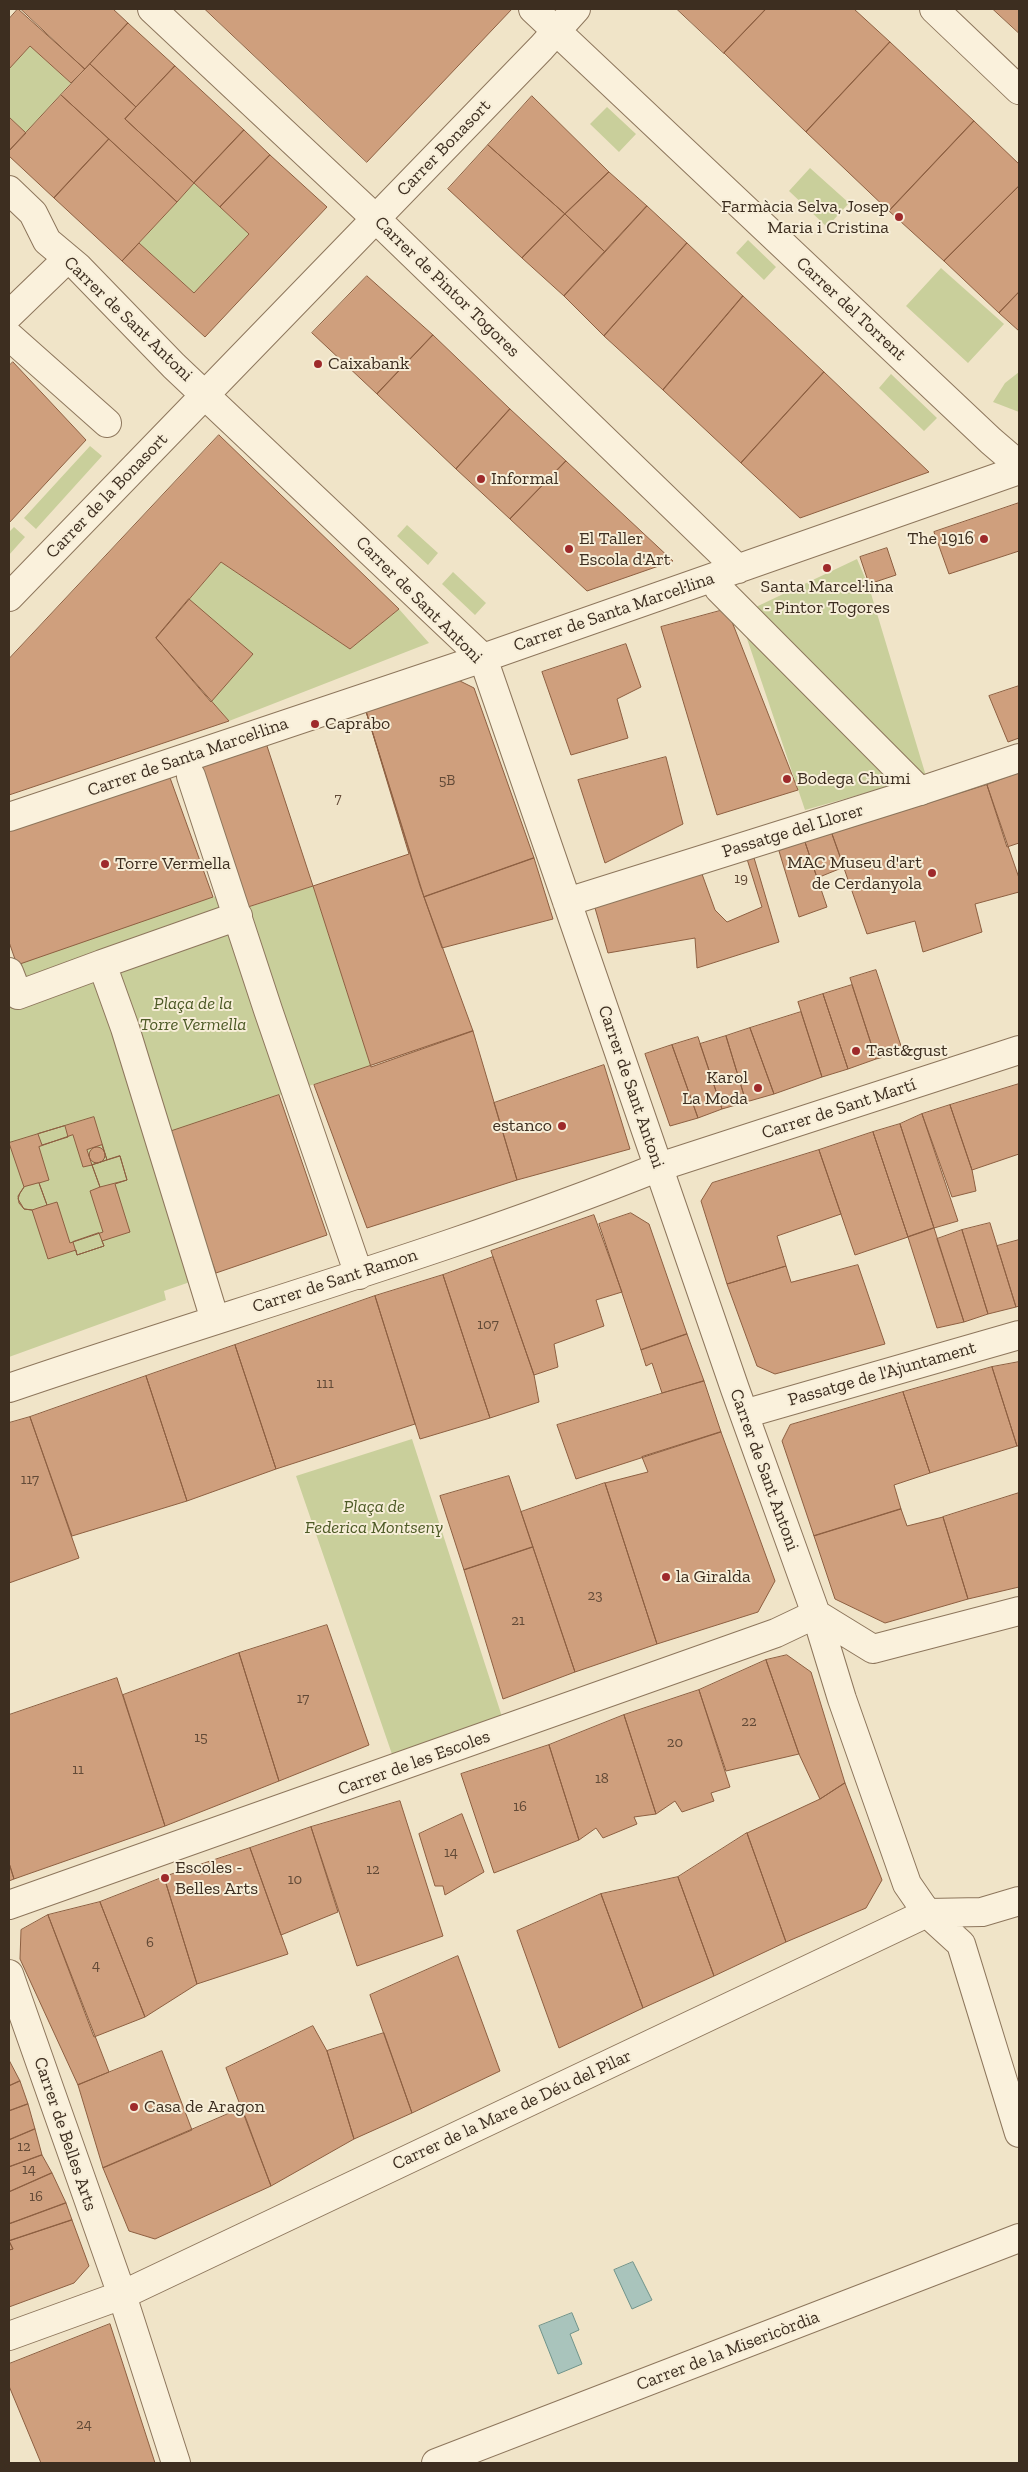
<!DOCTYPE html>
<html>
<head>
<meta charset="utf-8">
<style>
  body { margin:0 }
  #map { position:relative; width:1028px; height:2472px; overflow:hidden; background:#f0e4c8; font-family:"Zilla Slab",serif }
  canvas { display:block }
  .frame { position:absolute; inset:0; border:10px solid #3d2e20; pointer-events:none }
</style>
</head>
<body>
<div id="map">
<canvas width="1028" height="2472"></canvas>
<div class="frame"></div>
</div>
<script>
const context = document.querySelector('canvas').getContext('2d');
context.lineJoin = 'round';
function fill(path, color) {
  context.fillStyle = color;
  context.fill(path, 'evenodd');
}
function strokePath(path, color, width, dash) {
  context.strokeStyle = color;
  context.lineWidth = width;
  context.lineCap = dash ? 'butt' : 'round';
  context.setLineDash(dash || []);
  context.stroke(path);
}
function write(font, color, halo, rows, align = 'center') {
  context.font = font + ' "Zilla Slab",serif';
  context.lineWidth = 4;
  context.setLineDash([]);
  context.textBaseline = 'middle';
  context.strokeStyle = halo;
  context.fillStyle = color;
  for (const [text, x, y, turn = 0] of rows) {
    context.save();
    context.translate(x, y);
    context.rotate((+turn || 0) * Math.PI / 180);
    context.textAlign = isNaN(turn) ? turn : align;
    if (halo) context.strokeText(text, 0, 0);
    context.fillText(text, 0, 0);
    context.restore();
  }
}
const green = new Path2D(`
  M30,46L71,83L26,133L9,117V69Z
  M607,107L636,134L619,152L590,124Z
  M810,168L849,203L827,227L789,191Z
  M194,183L249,234L194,293L139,243Z
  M748,240L776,267L764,280L736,253Z
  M941,268L1004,324L968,363L906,306Z
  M1019,372V412L993,402L1005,383Z
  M891,374L937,418L924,431L879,388Z
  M90,446L102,456L36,529L24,518Z
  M407,525L438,553L428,565L397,536Z
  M14,527L25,537L9,555V532Z
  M857,559L869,587L926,776L805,810L739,615Z
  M221,562L350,649L399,609L429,643L229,721L156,638Z
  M453,572L486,603L475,615L442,584Z
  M313,886L371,1067L279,1095L149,1140L190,1282L164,1291L166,1300L9,1357V966L240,888L249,907Z
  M412,1439L506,1729L394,1760L296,1476Z`);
const water = new Path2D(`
  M633,2262L652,2300L632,2309L614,2270Z
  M572,2313L579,2330L570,2334L582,2364L558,2374L539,2326Z`);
const building = new Path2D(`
  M18,9L85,69L71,83L30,46L9,69V19Z
  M21,9H113L128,23L85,69Z
  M205,9H512L367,162Z
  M677,9H766L724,53Z
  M766,9H854L890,42L806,132L724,53Z
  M993,9H1019V33Z
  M128,23L175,66L136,107L90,64Z
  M890,42L974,121L889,211L806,132Z
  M90,64L136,107L125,119L194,183L177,202L61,95Z
  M175,66L244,130L194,183L125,119Z
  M61,95L109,139L54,198L9,156V151Z
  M532,96L609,172L565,214L488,145Z
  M9,117L26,133L9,151Z
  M974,121L1019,164V186L944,261L889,211Z
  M244,130L270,155L220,207L194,183Z
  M109,139L177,202L122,261L54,198Z
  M488,145L565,214L522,258L448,189Z
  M270,155L327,207L205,337L122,261L139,243L194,293L249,234L220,207Z
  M609,172L647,206L605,252L565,214Z
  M1019,186V292L999,313L944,261Z
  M647,206L687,243L604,336L564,296Z
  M565,214L605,252L564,296L522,258Z
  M687,243L743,296L663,390L604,336Z
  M367,276L433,335L377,394L312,333Z
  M1019,292V331L999,313Z
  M743,296L824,372L741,463L663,390Z
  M433,335L510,409L456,469L377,394Z
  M13,362L86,440L9,523V366Z
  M824,372L929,472L800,518L741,463Z
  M510,409L566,461L510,519L456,469Z
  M219,435L399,609L350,649L221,562L156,638L229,721L9,795V659Z
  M566,461L673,561L587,591L510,519Z
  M1019,503V551L949,574L934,532Z
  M887,548L896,575L869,584L860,557Z
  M189,599L253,654L211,702L156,638Z
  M727,609L798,790L717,815L661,627Z
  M626,644L641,687L617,699L628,738L571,755L542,672Z
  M452,677L474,688L534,858L424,897L365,708Z
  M1019,686V738L1008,742L989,696Z
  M365,708L420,886L473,1031L371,1067L313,886L248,907L240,888L202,767Z
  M365,708L409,854L313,886L266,743Z
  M666,757L683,824L605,863L578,780Z
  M1019,773V843L1007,847L987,785Z
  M169,775L213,897L17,965L9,942V830Z
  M987,785L1019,878V892L975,904L982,932L923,952L915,921L867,934L832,834Z
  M832,834L844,867L817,878L805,842Z
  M805,842L827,907L799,917L779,851Z
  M752,851L779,942L697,968L695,938L608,953L595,908Z
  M534,858L553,919L442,948L424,897Z
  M747,859L762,907L727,922L715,910L702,874Z
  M876,970L903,1052L876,1059L850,978Z
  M852,985L876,1059L848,1069L823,994Z
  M823,994L848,1069L822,1077L798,1002Z
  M801,1012L822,1077L774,1094L750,1028Z
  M750,1028L774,1094L746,1102L726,1036Z
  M473,1031L517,1180L367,1228L314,1085Z
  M726,1036L746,1102L722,1109L700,1044Z
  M698,1037L722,1109L698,1118L672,1045Z
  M672,1045L698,1118L670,1126L645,1054Z
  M604,1065L630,1149L517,1180L494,1103Z
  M1019,1084V1154L972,1170L950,1105Z
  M279,1095L327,1235L216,1273L166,1133Z
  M950,1105L972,1170L976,1191L952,1197L922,1114Z
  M922,1114L958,1221L934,1228L900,1124Z
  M94,1117L107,1160L120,1156L127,1180L115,1184L130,1232L102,1241L104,1246L77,1255L76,1250L48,1259L32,1210L24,1209L19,1203L18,1196L24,1187L9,1143Z
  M900,1124L934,1228L908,1237L873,1132Z
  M65,1126L68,1137L42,1145L38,1134Z
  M873,1132L908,1237L855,1255L819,1150Z
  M73,1135L83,1167L92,1165L100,1187L90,1191L103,1232L70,1243L57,1202L47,1205L39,1183L49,1180L39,1147Z
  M102,1145L107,1160L92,1165L87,1150Z
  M89 1155a8 8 0 1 1 16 0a8 8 0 1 1-16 0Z
  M819,1150L841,1214L777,1236L786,1266L727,1284L701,1201L712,1183Z
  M120,1156L127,1180L100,1187L92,1165Z
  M39,1183L47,1205L32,1210L24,1209L18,1199L20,1193L24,1187Z
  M631,1213L649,1224L687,1334L641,1350L599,1224Z
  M594,1215L622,1292L596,1300L604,1326L554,1344L558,1367L534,1375L491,1251Z
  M990,1223L1016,1307L988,1314L962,1230Z
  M934,1228L964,1322L937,1328L908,1237Z
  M962,1230L988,1314L964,1322L937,1239Z
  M99,1233L104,1246L77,1255L73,1242Z
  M1019,1240V1306L1016,1307L997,1246Z
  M493,1257L534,1375L539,1402L490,1418L443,1275Z
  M858,1265L885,1344L775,1374L757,1366L727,1284L786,1266L791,1282Z
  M443,1275L490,1418L420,1439L375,1296Z
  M375,1296L415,1424L276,1469L235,1345Z
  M687,1334L704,1381L662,1393L652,1363L646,1366L641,1350Z
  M235,1345L276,1469L187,1501L146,1376Z
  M1019,1362V1446H1017L992,1367Z
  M992,1367L1017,1446L930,1473L903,1392Z
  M146,1376L187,1501L72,1536L30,1417Z
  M704,1381L721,1432L576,1479L557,1425Z
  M903,1392L930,1473L894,1485L901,1509L814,1536L782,1441L790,1425Z
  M30,1417L79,1558L9,1583V1423Z
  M721,1432L775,1581L758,1612L657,1644L605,1483L648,1472L642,1457Z
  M509,1476L533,1547L464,1570L440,1496Z
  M605,1483L657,1644L575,1672L521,1512Z
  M1019,1493V1587L968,1599L943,1517Z
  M901,1509L907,1526L943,1517L968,1599L885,1623L835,1599L814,1536Z
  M533,1547L575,1672L503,1699L464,1570Z
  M327,1625L369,1745L279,1781L239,1653Z
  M239,1653L279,1781L165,1826L123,1695Z
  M787,1655L811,1672L845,1783L820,1799L799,1754L766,1660Z
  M766,1660L799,1754L726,1771L699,1690Z
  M117,1678L165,1826L14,1879L9,1863V1715Z
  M699,1690L730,1787L711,1793L714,1801L682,1812L675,1801L656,1814L624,1715Z
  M624,1715L656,1814L634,1817L637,1824L603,1838L596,1828L579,1840L549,1745Z
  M549,1745L579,1840L494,1873L461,1774Z
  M845,1783L882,1880L866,1908L786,1942L747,1833L820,1799Z
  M400,1801L443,1936L357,1966L311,1827Z
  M462,1814L484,1872L445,1895L443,1886H435L419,1834Z
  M311,1827L338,1912L281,1935L250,1848Z
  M747,1833L786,1942L714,1976L678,1877Z
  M250,1848L288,1954L197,1984L164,1877Z
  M9,1863L14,1879L9,1881Z
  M164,1877L197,1984L145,2017L100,1902Z
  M678,1877L714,1976L643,2008L601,1894Z
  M601,1894L643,2008L559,2048L517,1931Z
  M100,1902L145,2017L94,2037L48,1915Z
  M48,1915L109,2072L78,2085L20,1959L21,1930Z
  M458,1956L500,2071L412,2113L370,1995Z
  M313,2026L327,2051L354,2139L271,2186L226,2068Z
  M384,2033L412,2113L354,2139L327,2051Z
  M162,2051L192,2130L103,2168L78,2085Z
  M9,2060L20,2081L9,2086Z
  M20,2081L28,2104L9,2111V2086Z
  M28,2104L35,2129L9,2140V2111Z
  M242,2108L271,2186L155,2239L129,2231L103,2168Z
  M35,2129L42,2155L9,2167V2140Z
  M42,2155L52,2173L9,2192V2167Z
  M52,2173L66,2203L9,2224V2192Z
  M66,2203L72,2220L9,2241L13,2249L9,2250V2224Z
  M72,2220L89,2266L74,2283L9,2307V2250L13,2249L9,2241Z
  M110,2324L155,2463H41L9,2386V2364Z`);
const pedestrian = new Path2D(`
  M9,336L107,423
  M719,589L920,791
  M191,776L268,1010L359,1275
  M102,964L238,916
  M9,972L18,995L102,964L125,1028L215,1320
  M9,1388C225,1314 447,1252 659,1167L1019,1050`);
const minor = new Path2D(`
  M152,9L375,218L738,569
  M533,9L991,441L1012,459L1019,460
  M934,9L1019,90
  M9,190L33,213L47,241L78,267L174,366L483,658L735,1389L816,1614L842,1699L907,1884L927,1913L961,1944L1019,2133
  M9,315L67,259
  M9,597L541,48L576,9
  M9,817L483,658L1019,470
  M567,902L920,791L1019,758
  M744,1414L1019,1335
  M9,1905C265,1816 520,1724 776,1633L816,1614L873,1649L1019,1611
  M9,1974L122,2295L176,2463
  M9,2336L122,2295L927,1913L982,1912L1019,1901
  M436,2463L1019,2238`);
const markers = [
  [899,217,5,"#9e2a2b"],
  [318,364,5,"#9e2a2b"],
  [481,479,5,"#9e2a2b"],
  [984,539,5,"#9e2a2b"],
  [569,549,5,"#9e2a2b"],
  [827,568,5,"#9e2a2b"],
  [315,724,5,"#9e2a2b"],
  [787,779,5,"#9e2a2b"],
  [105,864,5,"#9e2a2b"],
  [932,873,5,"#9e2a2b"],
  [856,1051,5,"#9e2a2b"],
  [758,1088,5,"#9e2a2b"],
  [562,1126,5,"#9e2a2b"],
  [666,1577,5,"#9e2a2b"],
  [165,1878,5,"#9e2a2b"],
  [134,2107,5,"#9e2a2b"]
];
const numberNames = [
  ["5B",447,781],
  ["7",338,799],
  ["19",741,879],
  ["107",488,1325],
  ["111",325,1384],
  ["117",30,1480],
  ["23",595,1596],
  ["21",518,1621],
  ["17",303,1699],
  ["22",749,1722],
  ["15",201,1738],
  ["20",675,1743],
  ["11",78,1770],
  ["18",602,1779],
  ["16",520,1807],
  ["14",451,1853],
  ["12",373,1870],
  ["10",295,1880],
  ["6",150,1943],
  ["4",96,1966],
  ["12",24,2147],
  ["14",29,2170],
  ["16",36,2197],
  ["24",84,2425]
];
const streetNames = [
  ["Carrer Bonasort",444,148,-46],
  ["Carrer de Pintor Togores",447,287,44],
  ["Carrer del Torrent",851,309,43],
  ["Carrer de Sant Antoni",128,319,44],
  ["Carrer de la Bonasort",107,496,-46],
  ["Carrer de Sant Antoni",419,600,45],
  ["Carrer de Santa Marcel·lina",614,612,-19],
  ["Carrer de Santa Marcel·lina",188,757,-19],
  ["Passatge del Llorer",793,831,-17],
  ["Carrer de Sant Antoni",631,1087,71],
  ["Carrer de Sant Martí",839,1109,-18],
  ["Carrer de Sant Ramon",335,1281,-18],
  ["Passatge de l'Ajuntament",882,1374,-16],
  ["Carrer de Sant Antoni",764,1470,70],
  ["Carrer de les Escoles",414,1763,-20],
  ["Carrer de la Mare de Déu del Pilar",512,2110,-25],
  ["Carrer de Belles Arts",65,2134,71],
  ["Carrer de la Misericòrdia",728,2351,-21]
];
const poiNames = [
  ["Farmàcia Selva, Josep",889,207,"right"],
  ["Maria i Cristina",889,228,"right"],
  ["Caixabank",328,364],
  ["Informal",491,479],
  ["El Taller",579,539],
  ["Escola d'Art",579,560],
  ["The 1916",974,539,"right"],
  ["Santa Marcel·lina",827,587,"center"],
  ["- Pintor Togores",827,608,"center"],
  ["Caprabo",325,724],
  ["Bodega Chumi",797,779],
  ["MAC Museu d'art",922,863,"right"],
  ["de Cerdanyola",922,884,"right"],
  ["Torre Vermella",115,864],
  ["Tast&gust",866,1051],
  ["Karol",748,1078,"right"],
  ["La Moda",748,1099,"right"],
  ["estanco",552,1126,"right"],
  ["la Giralda",676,1577],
  ["Escoles -",175,1868],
  ["Belles Arts",175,1889],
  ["Casa de Aragon",144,2107]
];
const parkNames = [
  ["Plaça de la",193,1004],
  ["Torre Vermella",193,1025],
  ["Plaça de",374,1507],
  ["Federica Montseny",374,1528]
];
fill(green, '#c9cf9b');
fill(water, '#a9c4bc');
strokePath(water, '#6f938a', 1);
fill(building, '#cf9f7d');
strokePath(building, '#8d5f41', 1);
strokePath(pedestrian, '#8d765c', 30);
strokePath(minor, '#8d765c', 30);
strokePath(pedestrian, '#faf1dc', 28);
strokePath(minor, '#faf1dc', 28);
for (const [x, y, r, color] of markers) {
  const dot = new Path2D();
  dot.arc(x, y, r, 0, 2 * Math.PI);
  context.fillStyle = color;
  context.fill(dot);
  strokePath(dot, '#f7eed8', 2);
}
write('15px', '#624a37', null, numberNames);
write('18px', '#3d2e20', '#f7eed8', streetNames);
write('18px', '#3d2e20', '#f7eed8', poiNames, 'left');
write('italic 18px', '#4d5a26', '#f7eed8', parkNames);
</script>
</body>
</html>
